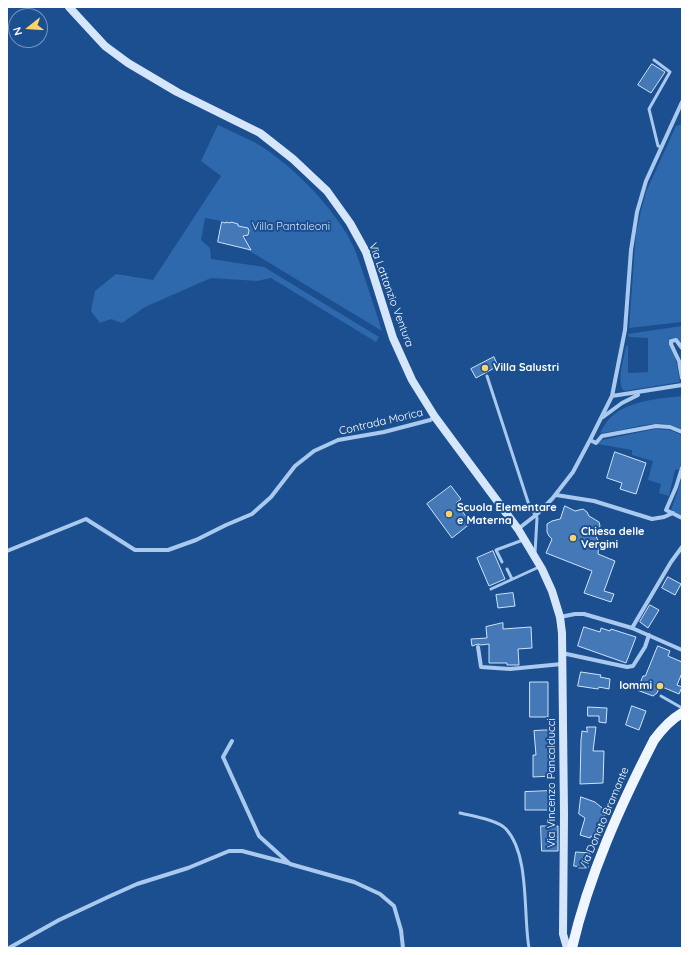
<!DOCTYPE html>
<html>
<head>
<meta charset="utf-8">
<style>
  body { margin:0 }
  #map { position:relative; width:689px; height:955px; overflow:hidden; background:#1b4f8f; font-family:Quicksand,sans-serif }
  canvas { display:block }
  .frame { position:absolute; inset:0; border:8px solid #fff; pointer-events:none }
  .north { position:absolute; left:8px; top:8px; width:40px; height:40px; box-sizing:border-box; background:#1b4f8f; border:1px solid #7695bc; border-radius:50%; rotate:253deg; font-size:11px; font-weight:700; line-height:16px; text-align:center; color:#fff }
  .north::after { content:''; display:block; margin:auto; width:14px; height:18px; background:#ffd166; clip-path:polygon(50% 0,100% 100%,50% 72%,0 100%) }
</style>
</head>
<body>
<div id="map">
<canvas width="689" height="955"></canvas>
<div class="frame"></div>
<div class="north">N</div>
</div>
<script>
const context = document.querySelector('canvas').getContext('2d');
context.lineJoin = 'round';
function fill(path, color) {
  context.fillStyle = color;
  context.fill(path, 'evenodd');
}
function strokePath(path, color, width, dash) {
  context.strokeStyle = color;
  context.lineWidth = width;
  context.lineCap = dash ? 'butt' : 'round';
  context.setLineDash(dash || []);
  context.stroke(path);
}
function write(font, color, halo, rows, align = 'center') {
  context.font = font + ' Quicksand,sans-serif';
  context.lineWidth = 4;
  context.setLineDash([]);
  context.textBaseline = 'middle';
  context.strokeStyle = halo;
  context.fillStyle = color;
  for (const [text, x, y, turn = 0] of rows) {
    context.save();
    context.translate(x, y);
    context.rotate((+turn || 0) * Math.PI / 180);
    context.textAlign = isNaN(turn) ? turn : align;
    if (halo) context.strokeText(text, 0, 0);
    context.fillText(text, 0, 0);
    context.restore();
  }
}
const green = new Path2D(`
  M682,124V322L629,328L636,233L641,211L646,192L676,126Z
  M218,125C230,131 242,136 254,142C290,162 339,212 355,250C365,277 373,304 382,331L248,250V246L245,242L246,235H248L249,231L248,228L238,226V224L205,218L201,240L210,248L211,259L264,267L379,337L376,342L271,278L257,281L211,278L145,307L122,323L111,319L100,323L91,311L95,291L116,274L153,280L221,176L201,161Z
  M682,326V345L676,338H670C667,344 670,345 672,350C677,360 678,372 680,382L624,391C616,383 624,358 626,346L628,345V373L648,372V338L629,337L628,334Z
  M682,396V430C678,429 674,426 671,425C649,420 622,432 600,433C602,429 605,424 608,420C627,400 657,399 682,396Z
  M655,429L670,430L682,435V459L680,469L675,470L669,496L659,493L661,484L648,480L653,461L632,455V450L598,444L602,440Z
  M682,478V516L671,510Z`);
const building = new Path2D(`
  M652,64L665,72L651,93L638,85Z
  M222,222L226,223V222L230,223L231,222L238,224V226L248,228L249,231L248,235L243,236L251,250L218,242Z
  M494,357L498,366L476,378L471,369Z
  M615,452L646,463L636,494L620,489L622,483L607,478Z
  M451,486L461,499L456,503L471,523L452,538L427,504Z
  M565,506L575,511L583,509L587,512L589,516L599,522L600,526L596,536L599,543L598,554L615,561L604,591L614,594L611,602L584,593L592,571L546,553L552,539L549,536L547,532V524L552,521L560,519Z
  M493,551L505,579L489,586L477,558Z
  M668,577L681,584L675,595L662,588Z
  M513,593L515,606L498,608L496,595Z
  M650,605L659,610L648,628L640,622Z
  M503,623V629L531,627L532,648L518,649L519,665H507V663H489V644L481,645L478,644L472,646L471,639L487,638L486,627Z
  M584,627L600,632L601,628L610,631L611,629L636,637L626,663L578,646Z
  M658,646L670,651L668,656L682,662V673L677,685L682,687L679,694L660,686L657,693L653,696L637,690L643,676H645Z
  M581,672L601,675L600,677L610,679L609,689L599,687L598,689L578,686Z
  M530,682H548V717H530Z
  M632,706L646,711L639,730L626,725Z
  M588,707L607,708L606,723L599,722V716H588Z
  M587,727H596L593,751H604L603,783L580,784L581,740L582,731L587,732Z
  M545,730H550L552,776L533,777V755H536L534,731Z
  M550,791V810H525V792Z
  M581,797L595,802L607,812L602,820L600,830L599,832H595L593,837L591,836L590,838L580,835L585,818L579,814Z
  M541,826H558V851H542Z
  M576,852L590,853L588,868L574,866Z`);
const lane = new Path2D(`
  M654,60L670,72L649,109L658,146L662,147
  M487,376L529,505L537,518L535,553
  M502,562L496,550L523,540
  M507,569L512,579
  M491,589L539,567
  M661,696L682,708
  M460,813C472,816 498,820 506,829C530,855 523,914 529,948`);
const street = new Path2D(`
  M682,348L676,340L671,341V344L679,361L682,378
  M612,396L682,385
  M603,417L622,403L638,395
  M590,440L596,443L602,436L656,426L670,427L682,432
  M682,468L676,487L666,510L682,518
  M556,495L594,501L652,519L664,517L673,513
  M518,529L536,515L552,499L573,472L590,440L612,396L625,330L631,250L637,212L646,181L682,102
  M7,551L86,519L135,550H168L196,540L226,525L252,514L271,497L295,466L314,451L338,440L384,432L430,420L435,417
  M560,617L575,614H584L632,628L682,650
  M632,628L671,562L682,547
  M478,647L481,667L510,669L562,664
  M562,653L627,667L633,666L645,647L649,635
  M232,741L223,757L259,836L290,864L354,882L380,894L394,906L401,930L403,948
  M9,948L59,920L108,897L137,884L188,868L229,851H242L288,863`);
const secondary = new Path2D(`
  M69,7L105,46L128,63L177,92L260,133L293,159L327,191L350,223L366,252L393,338L412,380L435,417L518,529L542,569L552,591L560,617L562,633L564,815L563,934L567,948`);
const primary = new Path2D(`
  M572,948C589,875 620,806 654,740C662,729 670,720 682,713`);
const markers = [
  [485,368,4,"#ffd166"],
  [449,514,4,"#ffd166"],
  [573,538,4,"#ffd166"],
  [660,686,4,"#ffd166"]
];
const parkNames = [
  ["Villa Pantaleoni",291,227]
];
const streetNames = [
  ["Via Lattanzio Ventura",391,295,70],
  ["Contrada Morica",381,422,-13],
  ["Via Vincenzo Pancalducci",552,783,-90],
  ["Via Donato Bramante",604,819,-67]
];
const poiNames = [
  ["Villa Salustri",493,368],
  ["Scuola Elementare",457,508],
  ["e Materna",457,521],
  ["Chiesa delle",581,532],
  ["Vergini",581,545],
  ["Iommi",652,686,"right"]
];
fill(green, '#2e69ad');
fill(building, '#4478b7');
strokePath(building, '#cfe3fa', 1);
strokePath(lane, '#a9c9ee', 3);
strokePath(street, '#a9c9ee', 4);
strokePath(secondary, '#d6e6fa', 8);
strokePath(primary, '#f0f6ff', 10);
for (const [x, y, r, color] of markers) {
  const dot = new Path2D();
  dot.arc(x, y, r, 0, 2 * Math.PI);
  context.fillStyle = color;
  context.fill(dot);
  strokePath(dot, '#1b4f8f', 1.5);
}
write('11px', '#cfe3fa', '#1b4f8f', parkNames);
write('11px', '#fff', '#1b4f8f', streetNames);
write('bold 11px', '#fff', '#1b4f8f', poiNames, 'left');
</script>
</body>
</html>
